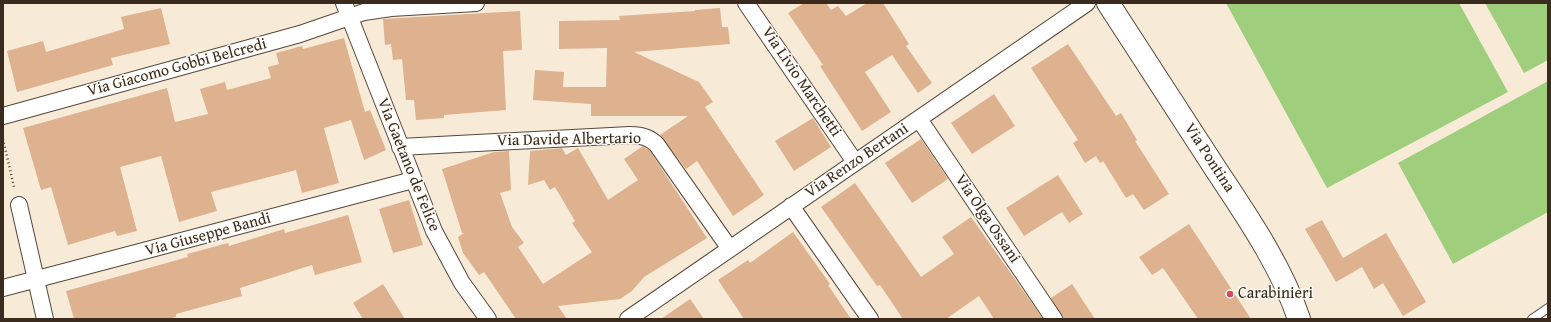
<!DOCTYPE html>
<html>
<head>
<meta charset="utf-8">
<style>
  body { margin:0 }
  #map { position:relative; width:1551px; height:322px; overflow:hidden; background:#f7ebd8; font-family:"Gentium Book Plus",serif }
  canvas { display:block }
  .frame { position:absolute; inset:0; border:4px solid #3b2a1e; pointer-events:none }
</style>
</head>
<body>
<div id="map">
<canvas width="1551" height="322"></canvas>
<div class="frame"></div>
</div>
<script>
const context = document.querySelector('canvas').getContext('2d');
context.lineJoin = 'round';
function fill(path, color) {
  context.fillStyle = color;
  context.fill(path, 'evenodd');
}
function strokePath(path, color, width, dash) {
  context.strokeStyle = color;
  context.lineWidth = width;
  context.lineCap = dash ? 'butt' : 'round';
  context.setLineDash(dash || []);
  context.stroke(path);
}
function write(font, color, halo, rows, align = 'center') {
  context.font = font + ' "Gentium Book Plus",serif';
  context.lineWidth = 3;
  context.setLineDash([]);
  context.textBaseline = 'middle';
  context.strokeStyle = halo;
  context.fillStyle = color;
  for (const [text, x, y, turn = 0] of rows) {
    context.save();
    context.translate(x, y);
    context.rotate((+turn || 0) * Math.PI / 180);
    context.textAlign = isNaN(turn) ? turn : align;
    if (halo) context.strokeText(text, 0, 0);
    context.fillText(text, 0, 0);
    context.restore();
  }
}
const green = new Path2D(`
  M1226,3H1459L1508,92L1327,188Z
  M1485,3H1548V60L1524,73Z
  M1548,81V212L1453,264L1398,163Z`);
const building = new Path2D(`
  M804,3H826L831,10L838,6L846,16L867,3H883L909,44L906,46L932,83L918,93L892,55L865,72L891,112L862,131L820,66L823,65L788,13Z
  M161,8L170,44L111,58L113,65L17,92L7,51L43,41L46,52L124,29L121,17Z
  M720,8L722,27H728L730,44L634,52L699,82L713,102L705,107L764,195L733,216L697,161L686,169L660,135L688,116H591V104L533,100L535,70L564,72L563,87H606L607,48L559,49V21L620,20L619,16L695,11V10Z
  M520,11L522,50L503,51L506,110L444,115V118L416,120L414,100H406L402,59L393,60L391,44L385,45L383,19Z
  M344,38L365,112L370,110L386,150L364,160L351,120L324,128L339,183L302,193L296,170L211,192L217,211L179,222L161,156L120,167L137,231L117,236L115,231L68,245L51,187L41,190L23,128L167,88L175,122L208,114L200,89L225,82L227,90L271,78L268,67L279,64L276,53L302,46L303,49Z
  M1068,44L1116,116L1121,113L1137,140L1135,141L1169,194L1144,210L1133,194L1126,198L1103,161L1100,163L1096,156L1085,163L1073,143L1078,140L1031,68Z
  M994,94L1015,126L972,154L951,123Z
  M813,118L831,147L794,171L775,141Z
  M921,139L948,179L912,203L885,163Z
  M643,146L650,151L707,238L644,277L632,291L620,299L558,306L567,319H516L484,272L479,275L463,253L458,237L464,233H462L442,169L494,152L509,151L511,190L500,193L512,227L524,243L518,247L543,284L592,252L572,223L575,221L555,187L550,190L544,180L528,185L530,151L562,148L566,155L578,148L608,200L638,180L624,159Z
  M1058,175L1083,214L1069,223L1062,212L1024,236L1006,208Z
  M855,183L921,277L954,254L942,237L971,217L1043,319H994L979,296L946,319H903L880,285L877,286L821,207Z
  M409,200L423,245L393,253L379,209Z
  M348,215L362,262L315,275L312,265L240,288L242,296L176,314V317L167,319H74L66,291L188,257L187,254L228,243L229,246L284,229L285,233Z
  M1322,220L1343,258L1386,233L1426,302L1403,316L1383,283L1374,289L1362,267L1336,282L1305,229Z
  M1189,224L1251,319H1198L1163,268L1152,275L1139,257Z
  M793,232L830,284L828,285L851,319H744L718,280L748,260L750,263Z
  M383,284L405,319H363L353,303Z
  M1072,284L1095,319H1063L1051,298Z
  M690,299L704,319H661Z`);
const path = new Path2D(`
  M3,139L14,187`);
const lane = new Path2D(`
  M1532,319L1548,308`);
const street = new Path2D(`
  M344,3L434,231L462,283L488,319
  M746,3L855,162
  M3,116L300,34L364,12L391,8L476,3
  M919,119L1054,319
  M400,147L630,135C641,135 650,137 657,145L730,249
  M19,205L45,319
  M791,206L870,319
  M3,288L413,180
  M628,319L1087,3`);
const secondary = new Path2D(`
  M1108,3C1144,58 1179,113 1215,168C1246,215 1281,265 1299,319`);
const markers = [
  [1230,294,4,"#d1495b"]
];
const streetNames = [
  ["Via Giacomo Gobbi Belcredi",177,68,-15],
  ["Via Livio Marchetti",801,82,56],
  ["Via Davide Albertario",569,140,-1],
  ["Via Pontina",1209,158,57],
  ["Via Renzo Bertani",857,161,-34],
  ["Via Gaetano de Felice",408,165,68],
  ["Via Olga Ossani",987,219,56],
  ["Via Giuseppe Bandi",208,235,-15]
];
const poiNames = [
  ["Carabinieri",1238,294]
];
fill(green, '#9fce7c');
fill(building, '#deb18f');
strokePath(lane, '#57473a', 10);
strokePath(street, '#57473a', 18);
strokePath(secondary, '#57473a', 24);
strokePath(path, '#57473a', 2.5, [1, 3]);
strokePath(lane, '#fff', 8);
strokePath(street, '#fff', 16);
strokePath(secondary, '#fff', 22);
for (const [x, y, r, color] of markers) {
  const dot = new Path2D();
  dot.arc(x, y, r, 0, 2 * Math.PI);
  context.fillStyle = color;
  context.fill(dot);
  strokePath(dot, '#fdfcf7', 1.5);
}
write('16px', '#3b2a1e', '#fdfcf7', streetNames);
write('16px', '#3b2a1e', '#fdfcf7', poiNames, 'left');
</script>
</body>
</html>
